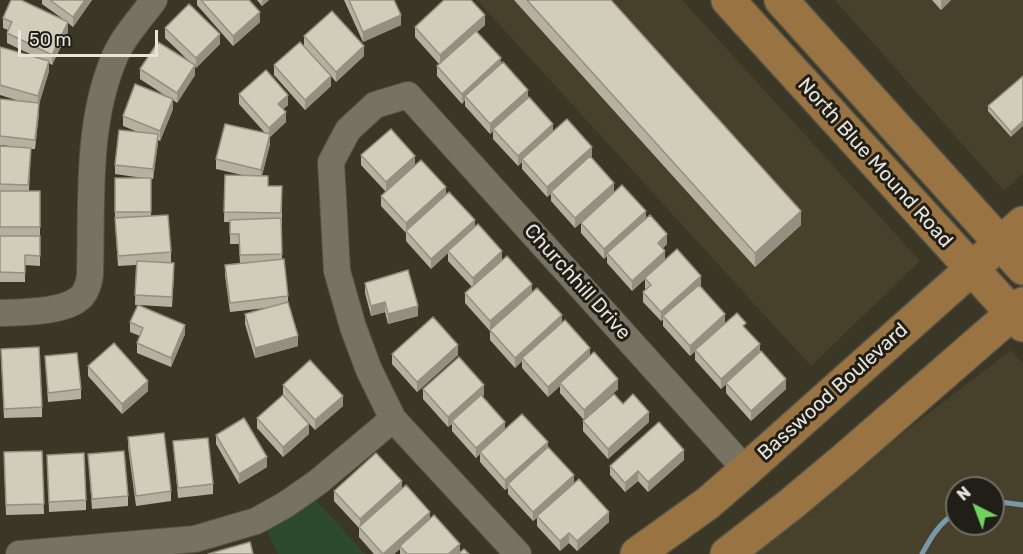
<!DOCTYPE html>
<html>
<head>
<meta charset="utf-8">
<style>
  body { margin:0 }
  #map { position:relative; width:1023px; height:554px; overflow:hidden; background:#3b3727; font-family:Rubik,sans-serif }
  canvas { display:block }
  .north { position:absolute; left:945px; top:476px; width:60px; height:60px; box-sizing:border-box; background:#201e17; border:2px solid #706e65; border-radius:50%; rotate:318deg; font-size:16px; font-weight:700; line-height:24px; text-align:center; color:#e7e5db }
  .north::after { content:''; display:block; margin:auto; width:21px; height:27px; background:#71d35e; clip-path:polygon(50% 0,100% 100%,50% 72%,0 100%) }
  .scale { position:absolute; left:18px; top:30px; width:140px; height:27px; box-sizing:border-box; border:3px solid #e7e5db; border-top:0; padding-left:8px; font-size:18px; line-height:21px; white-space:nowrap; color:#e7e5db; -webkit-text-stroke:4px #201e17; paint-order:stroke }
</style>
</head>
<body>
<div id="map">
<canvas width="1023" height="554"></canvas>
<div class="north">N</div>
<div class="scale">50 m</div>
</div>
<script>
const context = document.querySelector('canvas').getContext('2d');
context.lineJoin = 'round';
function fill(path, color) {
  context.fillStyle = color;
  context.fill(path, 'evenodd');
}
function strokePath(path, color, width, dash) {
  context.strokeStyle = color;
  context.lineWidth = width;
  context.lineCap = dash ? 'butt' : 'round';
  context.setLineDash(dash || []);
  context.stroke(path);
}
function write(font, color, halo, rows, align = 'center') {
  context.font = font + ' Rubik,sans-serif';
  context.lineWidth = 6;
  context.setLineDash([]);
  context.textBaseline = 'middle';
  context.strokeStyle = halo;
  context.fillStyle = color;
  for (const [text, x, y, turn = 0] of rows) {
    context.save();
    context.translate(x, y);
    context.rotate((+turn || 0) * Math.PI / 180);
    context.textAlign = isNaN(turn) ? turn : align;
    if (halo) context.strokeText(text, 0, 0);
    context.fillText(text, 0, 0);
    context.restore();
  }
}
const built = new Path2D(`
  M477,0H682L920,261L811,366Z
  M835,0H1023V174L1004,191Z
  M1011,350L1023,363V554H753L828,491ZM957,488H993V524H957Z`);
const green = new Path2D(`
  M315,499L365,554H278L265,526Z`);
const stream = new Path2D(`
  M993,501L1023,505
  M922,554C931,537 940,522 957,512`);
const minor = new Path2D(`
  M0,313C22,312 66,313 82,296C87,290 89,283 90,275C92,205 86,127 113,61C121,39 140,19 154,0
  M19,554L195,539L256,521L285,505L318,482L393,419
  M518,554L393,419L369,370L353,327L337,271L331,162L348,130L375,105L408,95L746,470`);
const major = new Path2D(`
  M728,0L1023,325
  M781,0L1023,268
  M637,554L708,503L746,470L1023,223
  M727,554L790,505L845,459L1023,304`);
const wall = new Path2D(`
  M42,0H92L73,27L68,23V32L52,65L49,63V71L39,104V113L35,149H31L29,191H40V266L25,265V282H0V146H9L0,145V99L19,101L0,95V47L36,57L7,43V33L8,30L3,28V18L67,22L42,4Z
  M197,0H249L260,22L233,46L197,5Z
  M257,0H269L262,6Z
  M344,0H394L401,25L363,42Z
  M514,0H611L801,225L755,267Z
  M932,0H951L941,10Z
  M485,25L477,32L553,132L592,157H591L614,193L575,228L551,201V194L547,197L522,169V162L518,166L493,139V131L490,134L465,106V100L462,104L437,76V66L439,64L415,37V27Z
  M165,28L220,44L196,68L195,66V75L177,103L173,100V109L160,141L158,140L153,179H151V216L171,252V262L174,273L172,307L139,305L185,334L171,367L137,353V343L140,336L130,332V322L138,305H135L136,265L118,266L115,222V178H143L115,174V165L138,132L123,126V116L169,98L140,79V69L191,63L165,38Z
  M304,36L364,56L336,82L331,76V86L305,110L274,75V65L304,45Z
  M1023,76L1011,137L988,111V106Z
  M239,94L288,105L283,109L286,122L270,137V144L262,175L268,186H282V259L288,296V302L298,346L255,358L245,324V314L266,308L230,312L225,275V265L240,264L239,244H230V222H224L225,175H242L216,169V159L265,133L239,104Z
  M391,129L386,192L361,165V155Z
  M446,195L475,227L502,260L562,323L618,389L584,420L560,393V386L548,397L522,368V361L515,368L490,340V331L465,303V293L472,287L448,261V253L431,269L406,241V233L381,206V196Z
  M646,219L667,244L663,248L665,259L701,285L700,286L725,323L746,329L760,352L786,389L751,421L726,393V384L721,389L695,360V351L690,356L663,326V319L661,321L643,302V292L646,290L645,288V279L632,291L607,263V256L604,259L581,233V223Z
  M365,283L418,316L388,324L385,312L371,316L365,293Z
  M392,354L458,355L417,392L392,364Z
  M45,356L81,389V399L48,402Z
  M1,359L42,407V417L4,418Z
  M88,366L148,391L122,414L88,376Z
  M283,385L343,406L315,430L283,395Z
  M423,389L484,395L482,397L505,429L548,448L574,483L609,522L577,551L569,543L560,551L537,526V518L533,521L508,494V488L505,490L480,462V454L476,458L452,431V424L448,427L423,399Z
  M623,404L649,422L608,459L583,431V421Z
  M257,418L309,434L283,457L257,428Z
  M216,435L267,467L239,484L216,444Z
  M128,437L171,491V501L136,506L128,447Z
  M173,441L213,484V494L178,498Z
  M42,451L44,514L6,515L4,462Z
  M88,454L128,496V506L92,509Z
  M47,455L86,500V510L49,512Z
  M684,460L648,492L638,481L625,492L610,475V466Z
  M402,489L430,519L460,553L469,554H400V549L394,554H374L359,537V528L334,501V491Z`);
const shadedWall = new Path2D(`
  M85,0H92L73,27V17Z
  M262,0H269L262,6Z
  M941,0H951L941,10Z
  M260,12V22L233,46V36Z
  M401,15V25L363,42V32Z
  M485,15V25L440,65V55Z
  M68,22V32L52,65V55Z
  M220,34V44L196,68V58Z
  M364,46V56L336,82V72Z
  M501,58V68L465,96V100L462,104V94Z
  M49,61V71L39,104V113L35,149L38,96Z
  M195,65V75L177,103V93Z
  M331,76V86L305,110V100Z
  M528,90V100L493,129V131L490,134V124Z
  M288,95V105L278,113V104Z
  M173,99V109L160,141V131Z
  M286,112V122L270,137V144L261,180V170L269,136V128Z
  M1023,121V126L1011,137V132Z
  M553,124V134L522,159V162L518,166V156Z
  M158,134V144L153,179V169Z
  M592,147V157L552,193L551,192V194L547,197V187Z
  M415,156V165L386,192V182Z
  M614,183V193L575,228V218Z
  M446,187V197L406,231V233V223Z
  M646,211V221L607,253V256L604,259V249Z
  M801,211V225L755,267V253Z
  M475,220V229L448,251V253L431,269V259Z
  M667,234V244L658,253V243Z
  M502,251V261L473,288V278Z
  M665,251V261L632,291V281Z
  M701,276V285L665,318L663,316V319L661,321V312Z
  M532,284V294L490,331V321Z
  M385,302V312L371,316V306Z
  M418,306V316L388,324V314Z
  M725,314V324L690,356V346Z
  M562,315V325L522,358V361L515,368V358Z
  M185,325V334L171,367V358Z
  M298,336V346L255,358V348Z
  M760,344V354L721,389V379Z
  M458,345V355L417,392V382Z
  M590,348V358L560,383V386L548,397V387Z
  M618,379V389L584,420V410Z
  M786,379V389L751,421V411Z
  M148,381V391L122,414V404Z
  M484,385V395L453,423L452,421V424L448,427V417Z
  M343,396V406L315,430V420Z
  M649,412V422L608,459V449Z
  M505,422V432L480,452V454L476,458V448Z
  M309,424V434L283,457V447Z
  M548,442V452L508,484V488L505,490V480Z
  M684,450V460L648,492V482Z
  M267,457V467L239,484V474Z
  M638,471V481L625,492V483Z
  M574,475V485L533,521V512Z
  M402,481V491L360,529V519Z
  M430,512V521L400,546V549L394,554H383Z
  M609,512V522L577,551V541Z
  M569,533V543L560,551V541Z
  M460,544V554H448Z`);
const building = new Path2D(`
  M11,0H21L68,22L52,55L7,33L12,22L3,18Z
  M50,0H85L73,17Z
  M201,0H249L260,12L233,36Z
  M349,0H394L401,15L363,32Z
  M444,0H471L485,15L440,55L415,27Z
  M527,0H611L801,211L755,253Z
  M189,4L220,34L196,58L165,28Z
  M332,11L364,46L336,72L304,36Z
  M476,31L501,58L462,94L437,66Z
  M158,42L195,65L177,93L140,69Z
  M300,42L331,76L305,100L274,65Z
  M0,47L49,61L38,96L0,85Z
  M503,62L528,90L490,124L465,96Z
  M266,70L288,95L278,104L286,112L269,128L239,94Z
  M1023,76V121L1011,132L988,106Z
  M135,84L173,99L160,131L123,116Z
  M529,97L553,124L518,156L493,129Z
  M0,99L39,103L35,140L0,136Z
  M567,119L592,147L547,187L522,159Z
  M225,124L270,134L261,170L216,159Z
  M391,129L415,156L386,182L361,155Z
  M119,130L158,134L153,169L115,165Z
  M0,146L31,148L28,185L0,184Z
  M590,156L614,183L575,218L551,192Z
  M421,160L446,187L406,223L381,196Z
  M225,175L268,176V186H282L281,213L224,212Z
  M115,178H151V212H115Z
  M622,185L646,211L604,249L581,223Z
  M0,191H40V227H0Z
  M449,192L475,220L431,259L406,231Z
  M168,215L171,252L118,256L115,218Z
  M650,215L667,234L658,243L665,251L632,281L607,253Z
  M281,218L282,254L240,255L239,234H230V220Z
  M478,224L502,251L473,278L448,251Z
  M0,236H40V256L25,255V273L0,272Z
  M677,249L701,276L661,312L643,292L651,285L645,278Z
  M507,256L532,284L490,321L465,293Z
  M284,259L288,296L230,303L225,265Z
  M137,261L174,263L172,297L135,295Z
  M408,270L418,306L388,314L385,302L371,306L365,283Z
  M699,285L725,314L690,346L663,316Z
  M537,288L562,315L515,358L490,330Z
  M288,302L298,336L255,348L245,314Z
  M138,305L185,325L171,358L137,343L143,328L130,322Z
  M737,313L746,323L743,326L760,344L721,379L695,350Z
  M433,317L458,345L417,382L392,354Z
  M565,320L590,348L548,387L522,358Z
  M114,343L148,381L122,404L88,366Z
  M39,347L42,407L4,409L1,349Z
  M761,351L786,379L751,411L726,383Z
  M594,352L618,379L584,410L560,383Z
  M77,353L81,389L48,393L45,356Z
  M459,357L484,385L448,417L423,389Z
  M310,360L343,396L315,420L283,385Z
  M614,394L623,404L633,394L649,412L608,449L583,421Z
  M283,395L309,424L283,447L257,418Z
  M481,395L505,422L476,448L452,421Z
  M522,414L548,442L505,480L480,452Z
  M244,418L267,457L239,474L216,435Z
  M659,422L684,450L648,482L638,471L625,483L610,466Z
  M164,433L171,491L136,496L128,437Z
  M208,438L213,484L178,488L173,441Z
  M548,447L574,475L533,512L508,484Z
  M42,451L44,504L6,505L4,452Z
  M124,451L128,496L92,499L88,454Z
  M84,453L86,500L49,502L47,455Z
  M376,453L402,481L360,519L334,491Z
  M579,479L609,512L577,541L569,533L560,541L537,516Z
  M406,485L430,512L383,554L359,527Z
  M434,515L460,544L448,554H407L400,546Z
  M250,542L253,554H208Z
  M464,549L469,554H458Z`);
const streetNames = [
  ["North Blue Mound Road",875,163,48],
  ["Churchhill Drive",577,282,48],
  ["Basswood Boulevard",833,392,-42]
];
fill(built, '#47412c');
fill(green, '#2d4a31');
strokePath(stream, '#7b98a9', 5);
strokePath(minor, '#555245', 28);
strokePath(major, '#555245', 36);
strokePath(minor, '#777261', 26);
strokePath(major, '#997342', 33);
fill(wall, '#b5b0a0');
fill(shadedWall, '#939082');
fill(building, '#d2cdba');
strokePath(building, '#939082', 1.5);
write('20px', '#e7e5db', '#201e17', streetNames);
</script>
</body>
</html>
